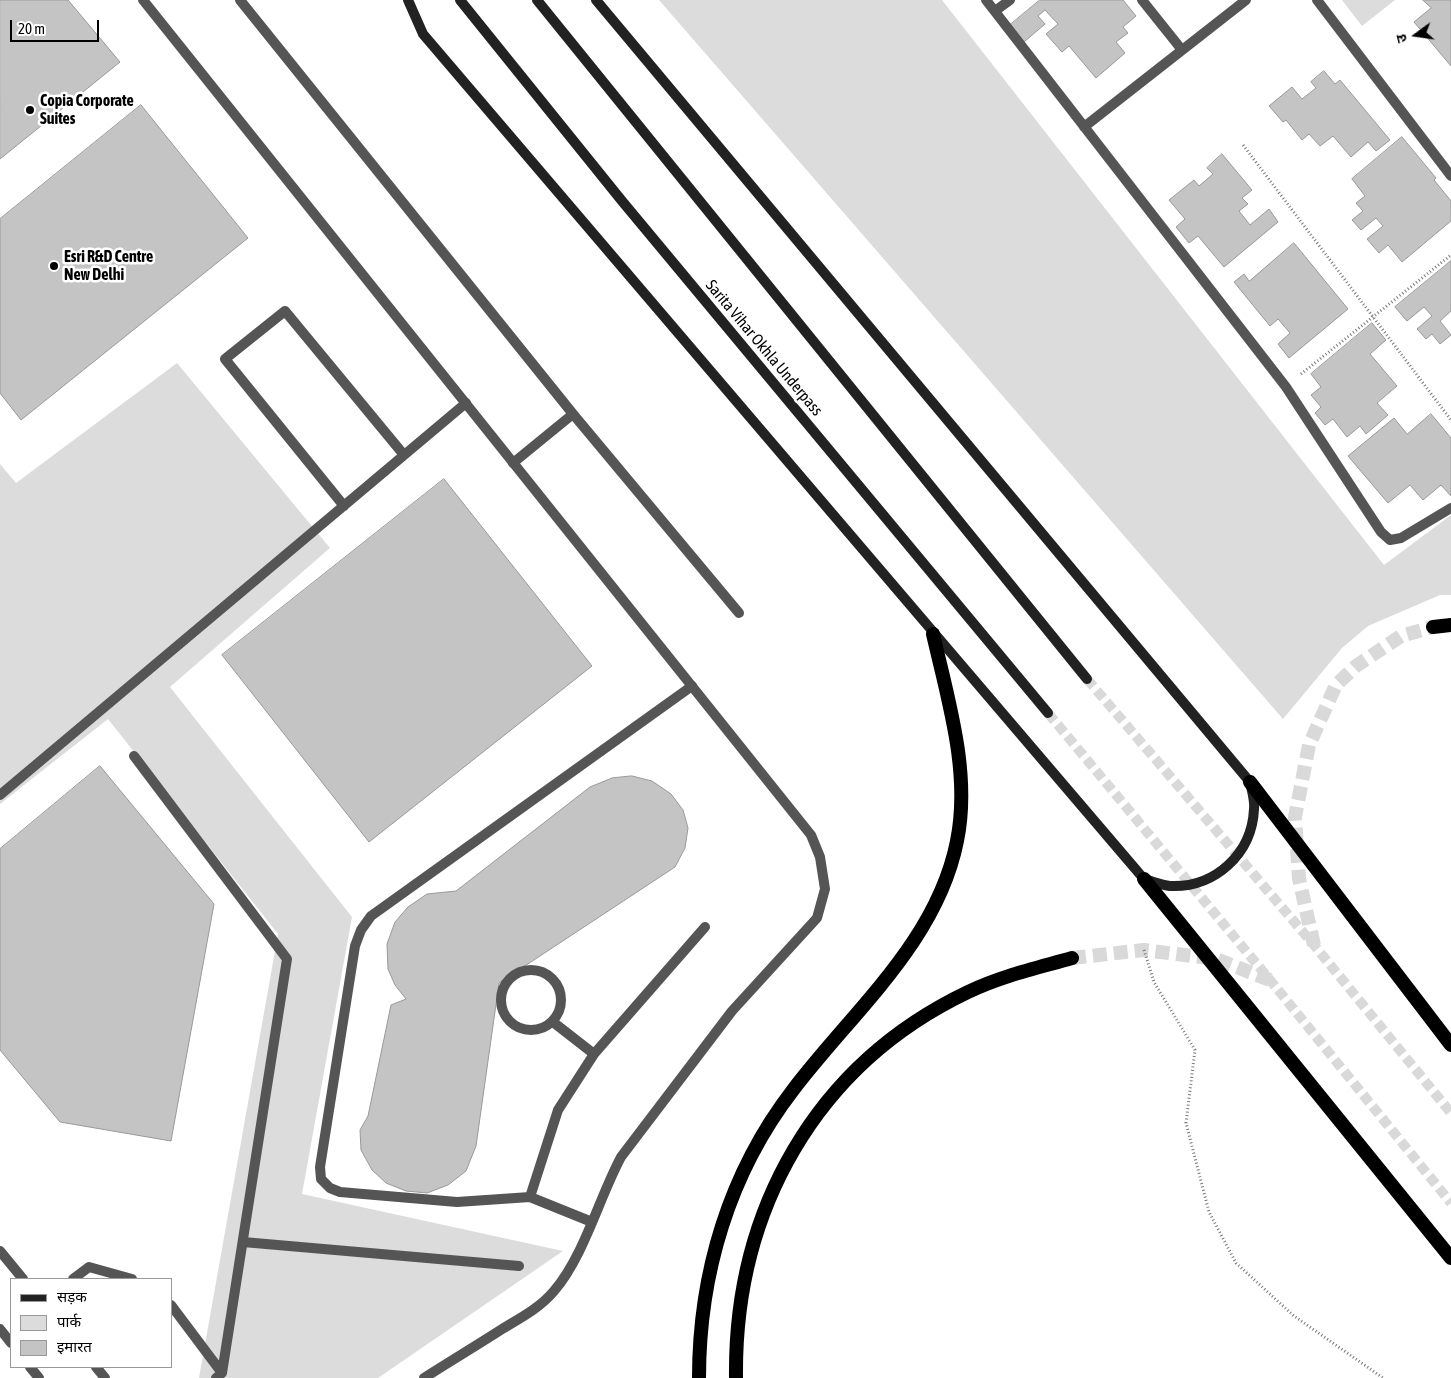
<!DOCTYPE html>
<html>
<head>
<meta charset="utf-8">
<style>
  body { margin:0 }
  #map { position:relative; width:1451px; height:1378px; overflow:hidden; background:#fff; font-family:"Asap Condensed","Noto Sans Devanagari",sans-serif }
  canvas { display:block }
  .legend { position:absolute; left:10px; top:1278px; width:162px; height:90px; box-sizing:border-box; background:#fff; border:1px solid #999; margin:0; padding:6px 9px; list-style:none; font-size:15px; color:#000 }
  .legend li { display:flex; align-items:center; gap:10px; height:25px }
  .legend b { width:25px; border:1px solid #999 }
  .north { position:absolute; left:1391px; top:10px; width:50px; height:50px; -webkit-text-stroke:4px #fff; paint-order:stroke; rotate:256deg; font-size:14px; font-weight:700; line-height:20px; text-align:center; color:#000 }
  .north::after { content:''; display:block; margin:auto; width:18px; height:22px; background:#000; clip-path:polygon(50% 0,100% 100%,50% 72%,0 100%) }
  .scale { position:absolute; left:10px; top:20px; width:89px; height:22px; box-sizing:border-box; border:2px solid #000; border-top:0; padding-left:6px; font-size:15px; line-height:18px; white-space:nowrap; color:#000; -webkit-text-stroke:4px #fff; paint-order:stroke }
</style>
</head>
<body>
<div id="map">
<canvas width="1451" height="1378"></canvas>
<ul class="legend">
<li><b style="height:6px;background:#222"></b>सड़क</li>
<li><b style="height:14px;background:#dcdcdc"></b>पार्क</li>
<li><b style="height:14px;background:#c4c4c4"></b>इमारत</li>
</ul>
<div class="north">उ</div>
<div class="scale">20 m</div>
</div>
<script>
const context = document.querySelector('canvas').getContext('2d');
context.lineJoin = 'round';
function fill(path, color) {
  context.fillStyle = color;
  context.fill(path, 'evenodd');
}
function strokePath(path, color, width, dash) {
  context.strokeStyle = color;
  context.lineWidth = width;
  context.lineCap = dash ? 'butt' : 'round';
  context.setLineDash(dash || []);
  context.stroke(path);
}
function write(font, color, halo, rows, align = 'center') {
  context.font = font + ' "Asap Condensed",sans-serif';
  context.lineWidth = 5;
  context.setLineDash([]);
  context.textBaseline = 'middle';
  context.strokeStyle = halo;
  context.fillStyle = color;
  for (const [text, x, y, turn = 0] of rows) {
    context.save();
    context.translate(x, y);
    context.rotate((+turn || 0) * Math.PI / 180);
    context.textAlign = isNaN(turn) ? turn : align;
    if (halo) context.strokeText(text, 0, 0);
    context.fillText(text, 0, 0);
    context.restore();
  }
}
const green = new Path2D(`
  M659,0H942L1384,565L1451,515V595H1440L1368,626L1342,648L1283,719Z
  M1342,0H1395L1362,26Z
  M177,363L330,548L170,687L352,917L302,1194L563,1251L378,1378H199L278,934L108,719L0,804V464L16,483Z`);
const building = new Path2D(`
  M0,0H68L120,62L0,159Z
  M1040,0H1123L1136,16L1123,27L1128,33L1116,42L1125,53L1096,78L1069,46L1062,52L1046,34L1058,24L1045,10L1038,16L1045,24L1024,42L1010,25Z
  M1423,0H1451V66L1414,22L1431,8Z
  M1324,71L1335,84L1340,80L1390,140L1376,151L1368,142L1351,157L1333,136L1320,146L1309,134L1302,140L1286,120L1283,122L1269,106L1292,87L1302,99L1316,88L1311,82Z
  M141,105L248,238L21,420L0,393V219Z
  M1402,137L1436,178L1434,180L1451,201V221L1402,262L1388,245L1379,253L1367,239L1383,226L1376,218L1361,230L1352,220L1363,211L1356,203L1365,196L1352,179Z
  M1222,154L1252,190L1242,198L1248,204L1239,211L1250,225L1269,209L1278,222L1224,267L1198,236L1189,243L1176,227L1185,219L1169,200L1194,180L1199,186L1213,174L1207,168Z
  M1294,243L1348,309L1289,358L1278,344L1290,333L1278,319L1270,326L1234,282L1244,274L1249,281Z
  M1451,261V311L1440,321L1451,335L1440,344L1432,334L1426,339L1417,329L1432,316L1424,307L1407,321L1395,307Z
  M1372,323L1386,340L1370,354L1397,386L1377,403L1388,415L1366,434L1360,426L1347,437L1333,419L1325,425L1315,413L1321,407L1311,395L1321,387L1311,374Z
  M1431,414L1451,438V496L1441,485L1423,500L1410,485L1388,503L1348,456L1394,418L1407,434Z
  M444,479L592,666L369,842L222,655Z
  M100,766L214,904L171,1141L60,1122L0,1050V849Z
  M632,776L652,781L671,794L683,810L688,828L685,848L675,867L499,983L476,1146L466,1171L448,1185L427,1193L406,1191L386,1183L372,1170L361,1150L360,1130L368,1116L391,1005L406,999L395,985L388,969L387,944L395,922L408,907L427,894L456,891L590,787L612,778Z`);
const secondaryTunnel = new Path2D(`
  M1087,679L1314,945L1451,1113
  M1048,713L1270,980L1451,1203`);
const trunkTunnel = new Path2D(`
  M1314,945L1299,879L1295,817L1309,745L1336,685L1356,666L1401,636L1433,627
  M1072,958L1144,950L1216,959L1270,980`);
const path = new Path2D(`
  M1243,145L1451,420
  M1301,374L1451,255
  M1144,950L1154,982L1195,1050L1186,1123L1209,1212L1236,1263L1294,1316L1383,1378`);
const service = new Path2D(`
  M240,0L573,414L513,463
  M573,414L739,613
  M344,506L225,359L285,311L404,455
  M134,756L287,959L222,1373L216,1378
  M0,795L466,403
  M501 1000a30 30 0 1 1 60 0a30 30 0 1 1-60 0Z
  M553,1022L594,1054
  M530,1197L558,1110L594,1054L705,927
  M592,1222L530,1197L457,1202L340,1192L330,1188L321,1179L320,1167L355,946L361,930L371,916L692,686
  M243,1242L519,1266
  M73,1279L89,1267L132,1279
  M171,1305L222,1373`);
const minor = new Path2D(`
  M143,0L811,835L820,857L825,889L817,918L732,1011L621,1157C599,1198 584,1256 554,1291C539,1309 518,1319 499,1331C474,1347 449,1362 424,1378
  M986,0L1286,387L1381,532L1390,540L1401,538L1451,508
  M1142,0L1182,50
  M1317,0L1451,176
  M995,11L1010,0
  M1084,127L1246,0`);
const tertiary = new Path2D(`
  M0,1251L23,1279
  M0,1329L11,1343
  M30,1367L39,1378
  M96,1367L105,1378`);
const secondary = new Path2D(`
  M408,0L423,34L1144,879C1152,881 1161,885 1170,886C1215,888 1252,854 1254,809C1255,801 1252,791 1250,782L596,0
  M460,0L622,201L1048,713
  M537,0L1087,679`);
const trunk = new Path2D(`
  M1433,627L1451,625
  M1250,782L1451,1045
  M1144,879L1451,1258
  M699,1378C699,1274 729,1173 793,1090C852,1012 937,942 957,841C971,773 948,700 933,634
  M736,1378C734,1211 815,1065 968,992C1001,976 1037,968 1072,958`);
const markers = [
  [30,110,5,"#000"],
  [54,266,5,"#000"]
];
const poiNames = [
  ["Copia Corporate",40,101],
  ["Suites",40,119],
  ["Esri R&D Centre",64,257],
  ["New Delhi",64,275]
];
const streetNames = [
  ["Sarita Vihar Okhla Underpass",764,348,50]
];
fill(green, '#dcdcdc');
fill(building, '#c4c4c4');
strokePath(building, '#999', 1);
strokePath(secondaryTunnel, '#d9d9d9', 10, [10, 5]);
strokePath(trunkTunnel, '#d9d9d9', 14, [14, 7]);
strokePath(path, '#777', 3, [1, 2.5]);
strokePath(service, '#555', 10);
strokePath(minor, '#555', 10);
strokePath(tertiary, '#555', 10);
strokePath(secondary, '#222', 10);
strokePath(trunk, '#000', 14);
for (const [x, y, r, color] of markers) {
  const dot = new Path2D();
  dot.arc(x, y, r, 0, 2 * Math.PI);
  context.fillStyle = color;
  context.fill(dot);
  strokePath(dot, '#fff', 2);
}
write('bold 16px', '#000', '#fff', poiNames, 'left');
write('16px', '#000', '#fff', streetNames);
</script>
</body>
</html>
